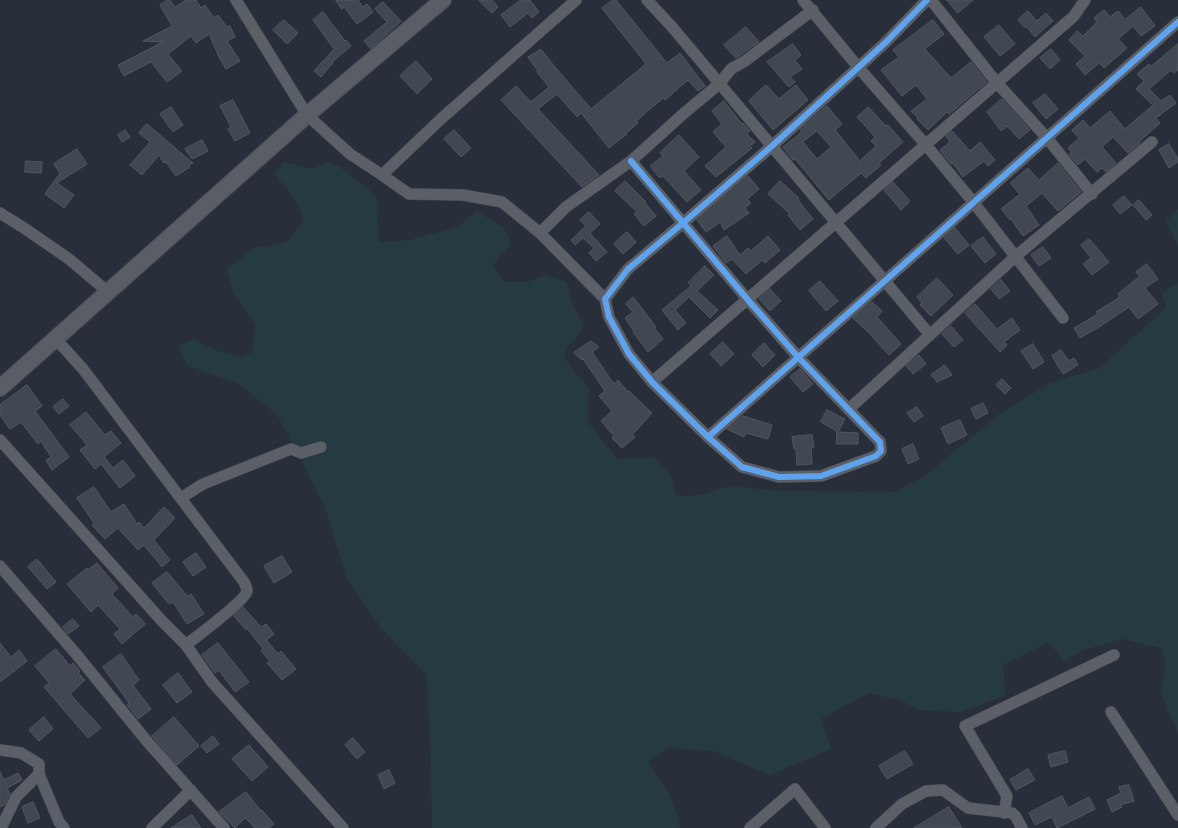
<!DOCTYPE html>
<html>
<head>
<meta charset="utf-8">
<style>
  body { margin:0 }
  canvas { display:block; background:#292f3a }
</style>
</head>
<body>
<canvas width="1178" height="828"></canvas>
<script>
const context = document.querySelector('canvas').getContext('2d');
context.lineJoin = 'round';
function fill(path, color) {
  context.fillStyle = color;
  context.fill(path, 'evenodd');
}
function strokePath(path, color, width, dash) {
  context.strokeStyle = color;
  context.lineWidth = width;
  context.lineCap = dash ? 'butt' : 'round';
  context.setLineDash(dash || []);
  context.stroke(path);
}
const green = new Path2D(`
  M283,162L312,169L328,162L340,167L376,195L379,242L410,240L457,227L477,211L504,228L511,244L493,265L504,282H528L545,275L567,282C568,298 575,310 583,323L580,334L566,348L564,358L589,389L587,421L617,459L655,458L670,474L676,496L702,495L726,487H743L777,491L893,492L925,476L998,415L1050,383L1100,368L1167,307L1162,293L1178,283V733L1161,693L1166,662L1161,648L1122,639L1083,650L1064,661L1049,642L1003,665L1005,696L959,712L921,710L899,700L869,693L821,719L831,749L770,775L714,751L668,748L648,762L669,794L681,824L679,828H432L431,767L427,675L381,628L346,576L325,507L278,416L239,384L210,374L187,365L179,346L193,339L217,351L242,357L252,352L256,324L235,296L227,269L254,248L286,243L304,220L298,204L275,174Z
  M1178,209V246L1166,221Z`);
const building = new Path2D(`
  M168,0H170L175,7L186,0H196L201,8L205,5L214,18L218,15L227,27L230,26L235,37L227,41L240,61L226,69L220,59L209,34L196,43L191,36L168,54L182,71L167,82L151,62L124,76L118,65L163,42L143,41L172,26L160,5Z
  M336,0H358L363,7L367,4L373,12L357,24L344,7L342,9Z
  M479,0H492L498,7L492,13Z
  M521,0H530L539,12L532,18L528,13L510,27L501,15Z
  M613,0H616L667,63L680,53L705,86L698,91L688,80L665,100L663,98L636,121L638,123L626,133L627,134L609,148L581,113L577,117L557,94L538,109L599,175L582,187L501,100L516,86L531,102L549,87L537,72L538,71L528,57L541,49L550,61L591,109L646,64L602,8Z
  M947,0H973L958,13Z
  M383,2L401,21L371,49L364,41L387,22L375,9Z
  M1141,7L1155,26L1141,36L1133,26L1118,39L1127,48L1104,68L1099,63L1085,75L1076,64L1085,56L1069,40L1077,31L1083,36L1097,22L1094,18L1104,10L1110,17L1118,11L1125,19Z
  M1028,11L1037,21L1046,13L1053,21L1035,37L1027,27L1025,28L1018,20Z
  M323,12L345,41L346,40L351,46L332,62L333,63L321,77L314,71L334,49L313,20Z
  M284,20L298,33L287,44L273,30Z
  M933,20L944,34L925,49L951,78L971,62L987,82L949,114L947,112L928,130L917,119L918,118L911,111L927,99L916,85L902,96L881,70L899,57L893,50Z
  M999,25L1015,44L1000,56L984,37Z
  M746,27L759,42L736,58L724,45Z
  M793,44L801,55L795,60L802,69L790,77L795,82L789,87L767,62Z
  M1178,44V70L1174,73L1171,70L1149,89L1161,101L1170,95L1176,103L1156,118L1160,123L1139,142L1140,143L1128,153L1113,137L1102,147L1116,163L1106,172L1102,168L1097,172L1085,159L1078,165L1069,154L1072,152L1068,148L1079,138L1072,130L1083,120L1090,128L1110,111L1125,129L1153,105L1136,89L1144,81L1137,74L1149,64L1151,66Z
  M1051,49L1060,60L1050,69L1040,58Z
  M416,61L432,79L417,94L400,76Z
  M766,85L779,99L796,85L808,100L773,130L749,101Z
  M1045,94L1058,109L1046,119L1033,103Z
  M1002,99L1030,130L1019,139L1007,126L1001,131L987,112Z
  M233,100L250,133L235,141L228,129L231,127L220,106Z
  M724,101L742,124L743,123L750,131L747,134L755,142L750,146L752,148L716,177L705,166L726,147L713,132L722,124L712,111Z
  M827,106L842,124L835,130L860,161L876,146L871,141L875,137L857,117L868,107L886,126L888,125L903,142L879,163L881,165L866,178L861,173L829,200L795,159L793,160L783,147L802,132L800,130ZM817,131L831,147L817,159L803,142Z
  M171,107L183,125L173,132L160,114Z
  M147,124L193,163L189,165L190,167L176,176L166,162L164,163L159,155L142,175L130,165L150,142L139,133Z
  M125,130L130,137L122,142L118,135Z
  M454,130L471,148L461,157L444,139Z
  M952,131L970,151L980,142L995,160L988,166L984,161L963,177L953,163L951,164L940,150L950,142L946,136Z
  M679,135L699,157L684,171L701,190L687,202L663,176L660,178L650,166L663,156L660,153Z
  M202,140L208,151L192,159L185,149Z
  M1169,144L1178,159V162L1169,168L1159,150Z
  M77,149L87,164L57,183L74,195L64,208L45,194L60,173L54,164Z
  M26,161L42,162L41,173L25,172Z
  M1058,163L1081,192L1058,211L1042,193L1026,206L1039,225L1023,236L1011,219L1010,220L1001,209L1020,194L1010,183L1028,168L1039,180Z
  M748,176L759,189L747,199L751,203L745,208L749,213L724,230L720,222L706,232L697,220Z
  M625,181L646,202L645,203L656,216L644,226L634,214L637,212L615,191Z
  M780,181L799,198L798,200L813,219L800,230L788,215L790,214L768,194Z
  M893,182L910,201L901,210L884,190Z
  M1124,196L1132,205L1120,214L1113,205Z
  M1139,200L1152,215L1146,220L1133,205Z
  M589,212L600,224L590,233L607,252L596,261L589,253L594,248L583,238L575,245L571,240L586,226L580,220Z
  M955,228L969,245L958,254L944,238Z
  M627,232L636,242L623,254L614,244Z
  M727,236L740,255L748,248L751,251L768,236L780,250L765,263L762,260L746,274L732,259L726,263L713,246Z
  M983,237L996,254L985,263L971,246Z
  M1089,239L1109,262L1092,275L1083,264L1091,258L1081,245Z
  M1043,247L1051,258L1039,266L1031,255Z
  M1147,264L1158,279L1145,288L1158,304L1138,319L1129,307L1099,327L1080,338L1074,328L1098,314L1096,312L1120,297L1118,294L1140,276L1136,272Z
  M705,266L714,275L697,291L718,310L710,318L689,297L675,310L686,323L678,330L662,310L691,286L688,283Z
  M937,278L953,295L931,316L920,305L922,303L917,297Z
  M1001,280L1010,291L999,299L991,289Z
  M820,281L838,301L826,311L809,291Z
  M770,289L781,301L770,311L759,299Z
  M633,297L656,327L654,328L663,339L648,352L633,332L634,331L625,318L633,312L626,304Z
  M872,302L882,311L877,317L901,344L889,355L870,334L853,318Z
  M975,304L997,329L1012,318L1020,330L1004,342L1007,345L1000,352L965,313Z
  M951,326L963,340L954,347L942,334Z
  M591,341L599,347L592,352L614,384L618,380L628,392L629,391L652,413L632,435L635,437L622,448L612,438L614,436L601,421L612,411L599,396L605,391L583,359L582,360L574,353Z
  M723,342L734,354L721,366L710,354Z
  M764,343L775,355L763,367L752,355Z
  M1033,344L1044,362L1033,369L1021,351Z
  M1061,350L1069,361L1074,358L1078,365L1063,374L1052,356Z
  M919,355L926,364L913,374L906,366Z
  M945,365L952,375L937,382L931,375Z
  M800,369L813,384L803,392L790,377Z
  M1002,379L1011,388L1005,394L996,385Z
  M27,385L42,406L35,411L69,457L52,470L46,460L51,457L41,441L38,444L21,422L10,429L0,415V405Z
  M63,399L69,406L59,414L53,407Z
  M983,403L988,413L976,419L971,409Z
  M917,407L923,416L914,422L907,413Z
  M827,410L845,419L838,432L821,422Z
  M86,412L105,435L111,431L121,443L104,457L113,468L123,460L135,476L120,488L101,464L95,469L80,450L87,445L70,425Z
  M743,416L772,425L768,439L746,433L744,437L727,429Z
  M960,420L967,435L948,444L941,428Z
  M837,432L858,433V444H837Z
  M812,435L814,447H811L812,464L797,465L796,449H794L792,437Z
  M913,444L919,459L908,464L902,449Z
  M94,487L111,512L124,504L137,524L139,522L144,528L164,507L175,518L154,540L170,560L162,567L144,545L138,550L118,528L105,539L92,525L94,523L77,498Z
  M196,553L206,567L193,576L183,562Z
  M282,556L292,572L274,583L264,566Z
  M37,559L56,582L47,589L28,567Z
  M97,563L118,588L112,594L133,617L136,614L145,624L122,644L114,634L120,629L98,605L91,612L67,584L87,568L88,570Z
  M167,572L187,596L191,594L204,614L187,624L173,602L169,604L152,583Z
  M243,607L261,627L266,624L274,634L266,640L278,654L281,651L296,669L282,680L267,663L270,661L261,651L263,649L247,628L246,630L234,616Z
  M73,619L79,626L68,634L63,627Z
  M0,643L11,657L19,650L27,661L0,682Z
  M218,643L249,682L235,692L219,670L215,673L202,655Z
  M56,649L70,666L73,663L80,671L78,673L85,680L70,694L101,728L88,738L44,687L49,683L35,666Z
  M121,654L139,680L133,685L151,709L138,719L127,705L129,703L103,667Z
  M178,673L192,692L177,703L163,685Z
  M44,717L53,729L39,741L29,730Z
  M174,717L199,746L177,765L152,736Z
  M213,736L219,744L207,753L201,746Z
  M353,738L365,752L357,759L345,745Z
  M249,745L268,767L252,781L232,759Z
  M905,751L913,764L887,779L879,766Z
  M1065,751L1068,762L1051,767L1048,755Z
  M1028,769L1035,780L1016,790L1010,780Z
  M389,770L395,783L384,789L378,775Z
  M0,772L4,780L18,773L22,780L7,788L10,794L4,805L0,807Z
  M1129,785L1134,801L1120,805L1122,807L1112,812L1107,800L1121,793L1119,787Z
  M246,792L261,811L262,810L274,824L269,828H255L245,818L235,828L219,812Z
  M1062,796L1068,808L1089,797L1095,809L1057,828L1052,817L1035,825L1029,813Z
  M33,802L40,818L28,823L22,807Z
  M949,807L962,828H914Z
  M192,815L201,828H171Z`);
const minor = new Path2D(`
  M236,0L307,115L350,154L382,175L442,118L576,0
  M647,0L673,28L930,335
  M803,0L858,67L926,145L974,203L1063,318
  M931,0L997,83L1047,138L1092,194
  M631,161L748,300L798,357L880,442L881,451L876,456L821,476L779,477L742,467L708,437L652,382L629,354L609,317L605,299L628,269L683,223L772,146L885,43L927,0
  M382,175L409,194L463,195L502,202L540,233L605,299
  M0,213L24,228L69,259L108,292
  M540,233L566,207L631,161L682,115L719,84L731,69L745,61L813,10
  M55,338L83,369L244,582C245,584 247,589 247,591C245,601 196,637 186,645
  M652,382L1074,16L1085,0
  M849,409L1016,256L1152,142
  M708,437L1178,22
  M0,440L162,621L186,645L212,682L343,828
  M181,498L203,484L291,449L301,453L321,447
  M0,566L77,655L145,739L224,828
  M1111,712L1178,815
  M0,750L21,753L39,764V774L59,822L64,828
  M1004,813L1007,796L965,726L1114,655
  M1,828L16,797L39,774
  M152,828L191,790
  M750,828L795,789L825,828
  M876,828L902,804L926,791L943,790L968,808L1012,813L1016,817L1022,828`);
const secondary = new Path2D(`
  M0,388L307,115L443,0`);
const cycleway = new Path2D(`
  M631,161L748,300L798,357L880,442L881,451L876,456L821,476L779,477L742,467L708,437L652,382L629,354L609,317L605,299L628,269L683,223L772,146L885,43L927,0
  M708,437L1178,22`);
fill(green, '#253b41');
fill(building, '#424851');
strokePath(building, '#515761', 1);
strokePath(minor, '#464a53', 12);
strokePath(secondary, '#464a53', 18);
strokePath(minor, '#5a5f68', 11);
strokePath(secondary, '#585d66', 16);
strokePath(cycleway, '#60a3ed', 6);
</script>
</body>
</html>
